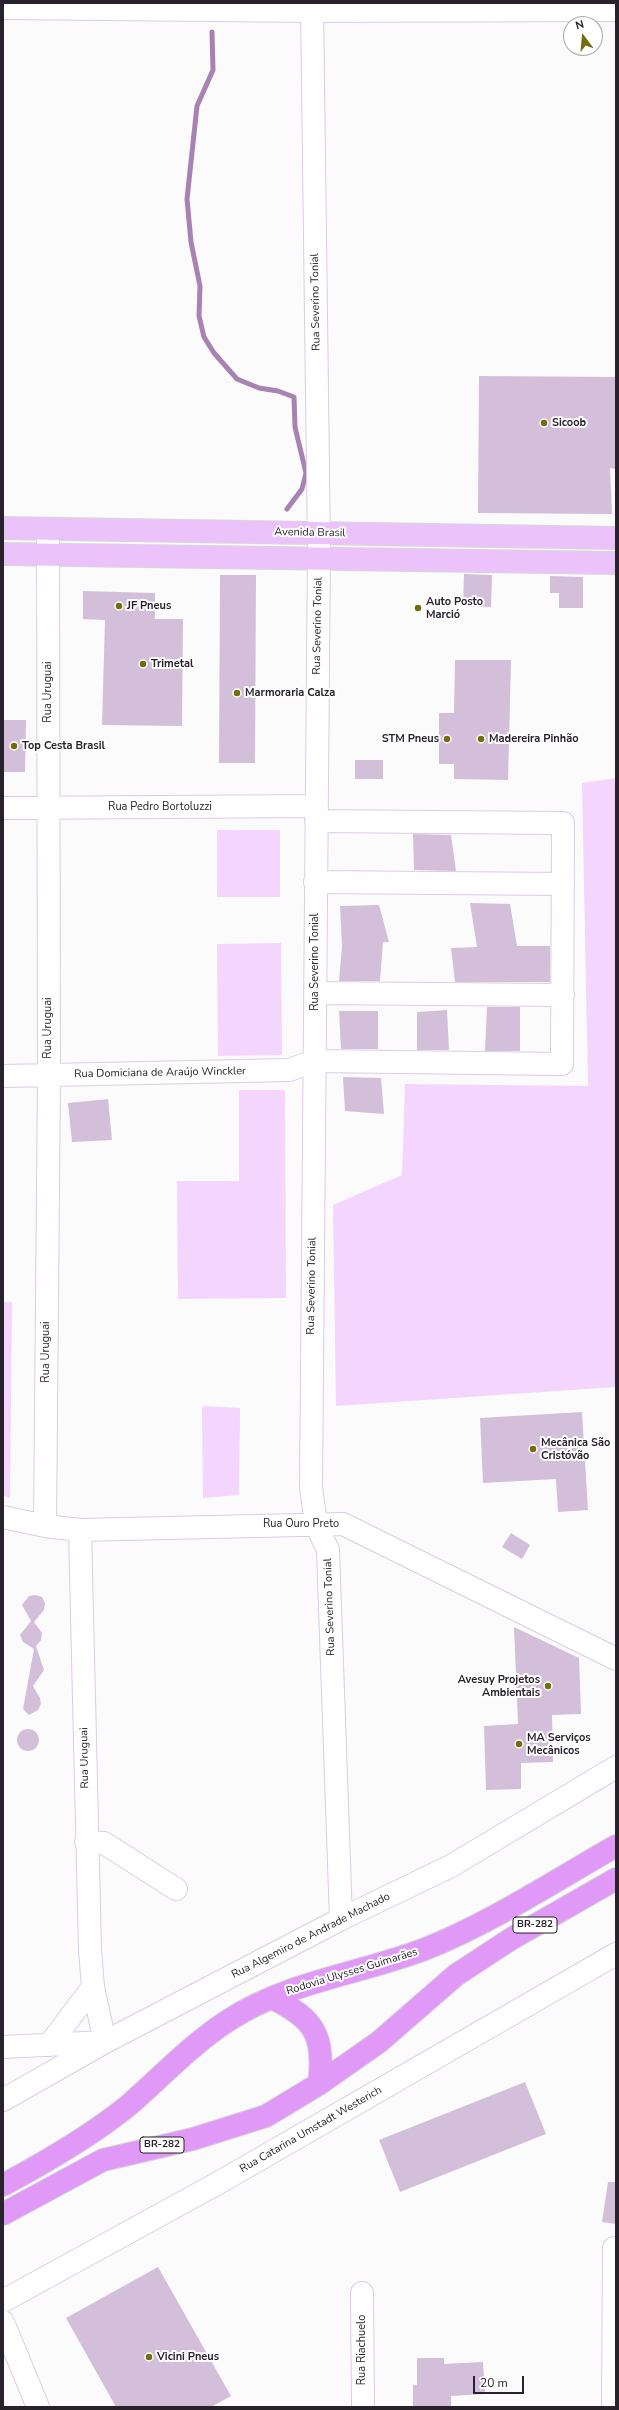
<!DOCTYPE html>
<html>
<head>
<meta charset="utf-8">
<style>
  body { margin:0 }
  #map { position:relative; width:619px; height:2410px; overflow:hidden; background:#fbfbfb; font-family:"Nunito Sans",sans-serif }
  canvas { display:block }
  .frame { position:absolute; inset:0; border:4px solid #29212c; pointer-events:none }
  .north { position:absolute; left:563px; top:16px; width:40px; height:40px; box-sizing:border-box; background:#fff; border:1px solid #a9a6ab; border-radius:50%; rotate:344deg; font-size:11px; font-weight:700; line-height:16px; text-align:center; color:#29212c }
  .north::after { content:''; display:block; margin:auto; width:14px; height:18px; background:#716e0d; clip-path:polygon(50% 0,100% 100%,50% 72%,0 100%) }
  .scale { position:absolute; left:473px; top:2376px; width:51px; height:18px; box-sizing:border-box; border:2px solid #29212c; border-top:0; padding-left:5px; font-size:12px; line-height:14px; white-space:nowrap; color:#29212c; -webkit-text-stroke:3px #fff; paint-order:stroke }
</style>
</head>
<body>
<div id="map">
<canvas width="619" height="2410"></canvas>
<div class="frame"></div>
<div class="north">N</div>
<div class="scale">20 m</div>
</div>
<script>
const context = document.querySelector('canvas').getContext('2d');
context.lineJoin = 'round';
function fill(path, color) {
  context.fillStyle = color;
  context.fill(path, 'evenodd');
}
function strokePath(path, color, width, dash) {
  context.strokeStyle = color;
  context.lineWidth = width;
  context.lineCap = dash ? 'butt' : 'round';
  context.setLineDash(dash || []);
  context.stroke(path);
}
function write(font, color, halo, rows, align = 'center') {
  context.font = font + ' "Nunito Sans",sans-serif';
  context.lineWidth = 4;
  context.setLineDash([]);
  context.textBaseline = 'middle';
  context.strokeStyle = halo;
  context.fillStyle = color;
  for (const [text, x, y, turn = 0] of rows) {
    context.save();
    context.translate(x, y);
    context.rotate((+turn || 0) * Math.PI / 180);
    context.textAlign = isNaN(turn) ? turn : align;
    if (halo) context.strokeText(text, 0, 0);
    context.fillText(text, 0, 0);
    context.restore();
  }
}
const green = new Path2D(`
  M616,778V1387L336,1406L333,1205L402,1175L405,1084L588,1086L582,783Z
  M217,830H280V897H217Z
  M281,943L282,1055L218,1056L217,944Z
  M239,1090H285L286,1298L178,1299L177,1181H239Z
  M3,1302H12L10,1498L3,1496Z
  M202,1406L240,1408L239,1495L203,1498Z`);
const stream = new Path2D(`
  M212,32L213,70L197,106L187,199L191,242L200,286L199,316L204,337L214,353L237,379L259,388L278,391L294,397L295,427L306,473L302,489L287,509`);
const building = new Path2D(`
  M479,376L616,377V469L610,468L612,514L478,513Z
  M464,574L492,575L491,607L463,606Z
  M220,575H256L255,763H219Z
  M550,576L583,577V608H559V593H550Z
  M83,591L155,593V619H183L182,726L102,725L105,620L83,619Z
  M455,660H511L508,780L454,779V764H439V713H454Z
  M3,720H26L25,772H3Z
  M355,760H383V779H355Z
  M413,834L451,835L456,871L414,870Z
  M470,903L510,904L517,946H550V982H455L451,948L477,947Z
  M379,905L389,942H383L380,981H339L342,946L340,906Z
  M487,1007H520V1051H485Z
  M447,1010L449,1050H417V1012Z
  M339,1011H378V1049H341Z
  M343,1077L381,1078L384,1114L345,1111Z
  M108,1099L112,1140L72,1142L68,1103Z
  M582,1412L588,1510L558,1512L556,1479L483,1483L480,1418Z
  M511,1533L530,1545L522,1559L502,1547Z
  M35,1595L42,1597L45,1603L44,1610L34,1622L42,1633L41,1640L36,1646L44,1670L33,1686L40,1698L41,1704L38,1710L29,1715L23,1709L34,1649L23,1642L20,1635L31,1621L22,1605L29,1596Z
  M514,1627L579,1658L581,1714L552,1715L553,1762L521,1763V1789L486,1790L484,1726L518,1724Z
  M17 1740a11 11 0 1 1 22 0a11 11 0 1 1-22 0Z
  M525,2082L546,2134L400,2192L379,2140Z
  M608,2182H616V2224L602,2222Z
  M158,2267L231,2396L211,2407H116L66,2318Z
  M417,2358H444V2364L483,2362L485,2394L451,2396V2407H413V2385H417Z`);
const minor = new Path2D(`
  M312,3L319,548L311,1487L316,1524L328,1550L341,1919
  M3,8L312,11L616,10
  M3,808L316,806
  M315,882L563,884
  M316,993L563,995
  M3,1076L289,1070L315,1061L562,1064L563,823L316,821
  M3,1517L45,1526L80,1530L343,1524L616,1659
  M45,1526L49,1076L48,529
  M86,1842L104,1843L176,1889
  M49,2045L93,1987
  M3,2047L105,2042L93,1987L90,1950L80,1530
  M3,2100L105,2042L341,1919L451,1866L616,1767
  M362,2293L363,2407
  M3,2301L220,2182L616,1954
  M3,2322L38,2407
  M613,2407L614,2248H616`);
const major = new Path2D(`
  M3,528L616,538
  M3,554L616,563`);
const highway = new Path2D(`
  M272,1998C315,2019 325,2036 319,2084
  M3,2185C46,2162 91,2136 129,2105C161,2077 193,2043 229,2020C289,1981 360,1974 425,1949C489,1924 556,1880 616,1846
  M3,2214L103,2160L193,2139L266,2116L319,2084L379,2042L456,1975L511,1939L616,1879`);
const markers = [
  [544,423,4,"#716e0d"],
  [119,606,4,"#716e0d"],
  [418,608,4,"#716e0d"],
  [143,664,4,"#716e0d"],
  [237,693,4,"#716e0d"],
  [447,739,4,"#716e0d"],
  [481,739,4,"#716e0d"],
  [14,746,4,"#716e0d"],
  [533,1449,4,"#716e0d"],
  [548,1686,4,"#716e0d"],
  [519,1744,4,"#716e0d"],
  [149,2357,4,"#716e0d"]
];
const shields = [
  [535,1925,44],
  [162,2145,44]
];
const shieldNames = [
  ["BR-282",535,1925],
  ["BR-282",162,2145]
];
const streetNames = [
  ["Rua Severino Tonial",316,302,-91],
  ["Avenida Brasil",310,533,1],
  ["Rua Severino Tonial",318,626,-89],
  ["Rua Uruguai",48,692,-90],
  ["Rua Pedro Bortoluzzi",160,807],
  ["Rua Severino Tonial",315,962,-90],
  ["Rua Uruguai",48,1028,-90],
  ["Rua Domiciana de Araújo Winckler",160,1073,-1],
  ["Rua Severino Tonial",312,1286,-89],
  ["Rua Uruguai",46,1352,-90],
  ["Rua Ouro Preto",301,1524],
  ["Rua Severino Tonial",330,1607,-92],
  ["Rua Uruguai",85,1758,-91],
  ["Rua Algemiro de Andrade Machado",311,1936,-27],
  ["Rodovia Ulysses Guimarães",352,1972,-17],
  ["Rua Catarina Umstadt Westerich",311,2130,-30],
  ["Rua Riachuelo",362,2350,-90]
];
const poiNames = [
  ["Sicoob",552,423],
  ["Auto Posto",426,602],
  ["Marció",426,615],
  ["JF Pneus",127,606],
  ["Trimetal",151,664],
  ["Marmoraria Calza",245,693],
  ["STM Pneus",439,739,"right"],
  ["Madereira Pinhão",489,739],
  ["Top Cesta Brasil",22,746],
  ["Mecânica São",541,1443],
  ["Cristóvão",541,1456],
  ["Avesuy Projetos",540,1680,"right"],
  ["Ambientais",540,1693,"right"],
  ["MA Serviços",527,1738],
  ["Mecânicos",527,1751],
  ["Vicini Pneus",157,2357]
];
fill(green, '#f4d5fe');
strokePath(stream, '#a782b3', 5);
fill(building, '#d3bfda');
strokePath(minor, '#dfcae5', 24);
strokePath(major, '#d8d7d9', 24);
strokePath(highway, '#d8d7d9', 24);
strokePath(minor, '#fff', 22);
strokePath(major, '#ecc2fa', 22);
strokePath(highway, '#e099f7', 22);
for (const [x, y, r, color] of markers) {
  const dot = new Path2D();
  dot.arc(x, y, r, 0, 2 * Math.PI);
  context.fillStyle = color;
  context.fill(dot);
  strokePath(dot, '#fff', 1.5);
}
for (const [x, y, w] of shields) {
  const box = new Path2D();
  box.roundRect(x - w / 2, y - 8, w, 16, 3);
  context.fillStyle = '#fff';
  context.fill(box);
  strokePath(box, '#29212c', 1);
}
write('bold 10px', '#29212c', null, shieldNames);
write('11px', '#29212c', '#fff', streetNames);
write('bold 11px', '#29212c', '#fff', poiNames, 'left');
</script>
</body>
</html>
